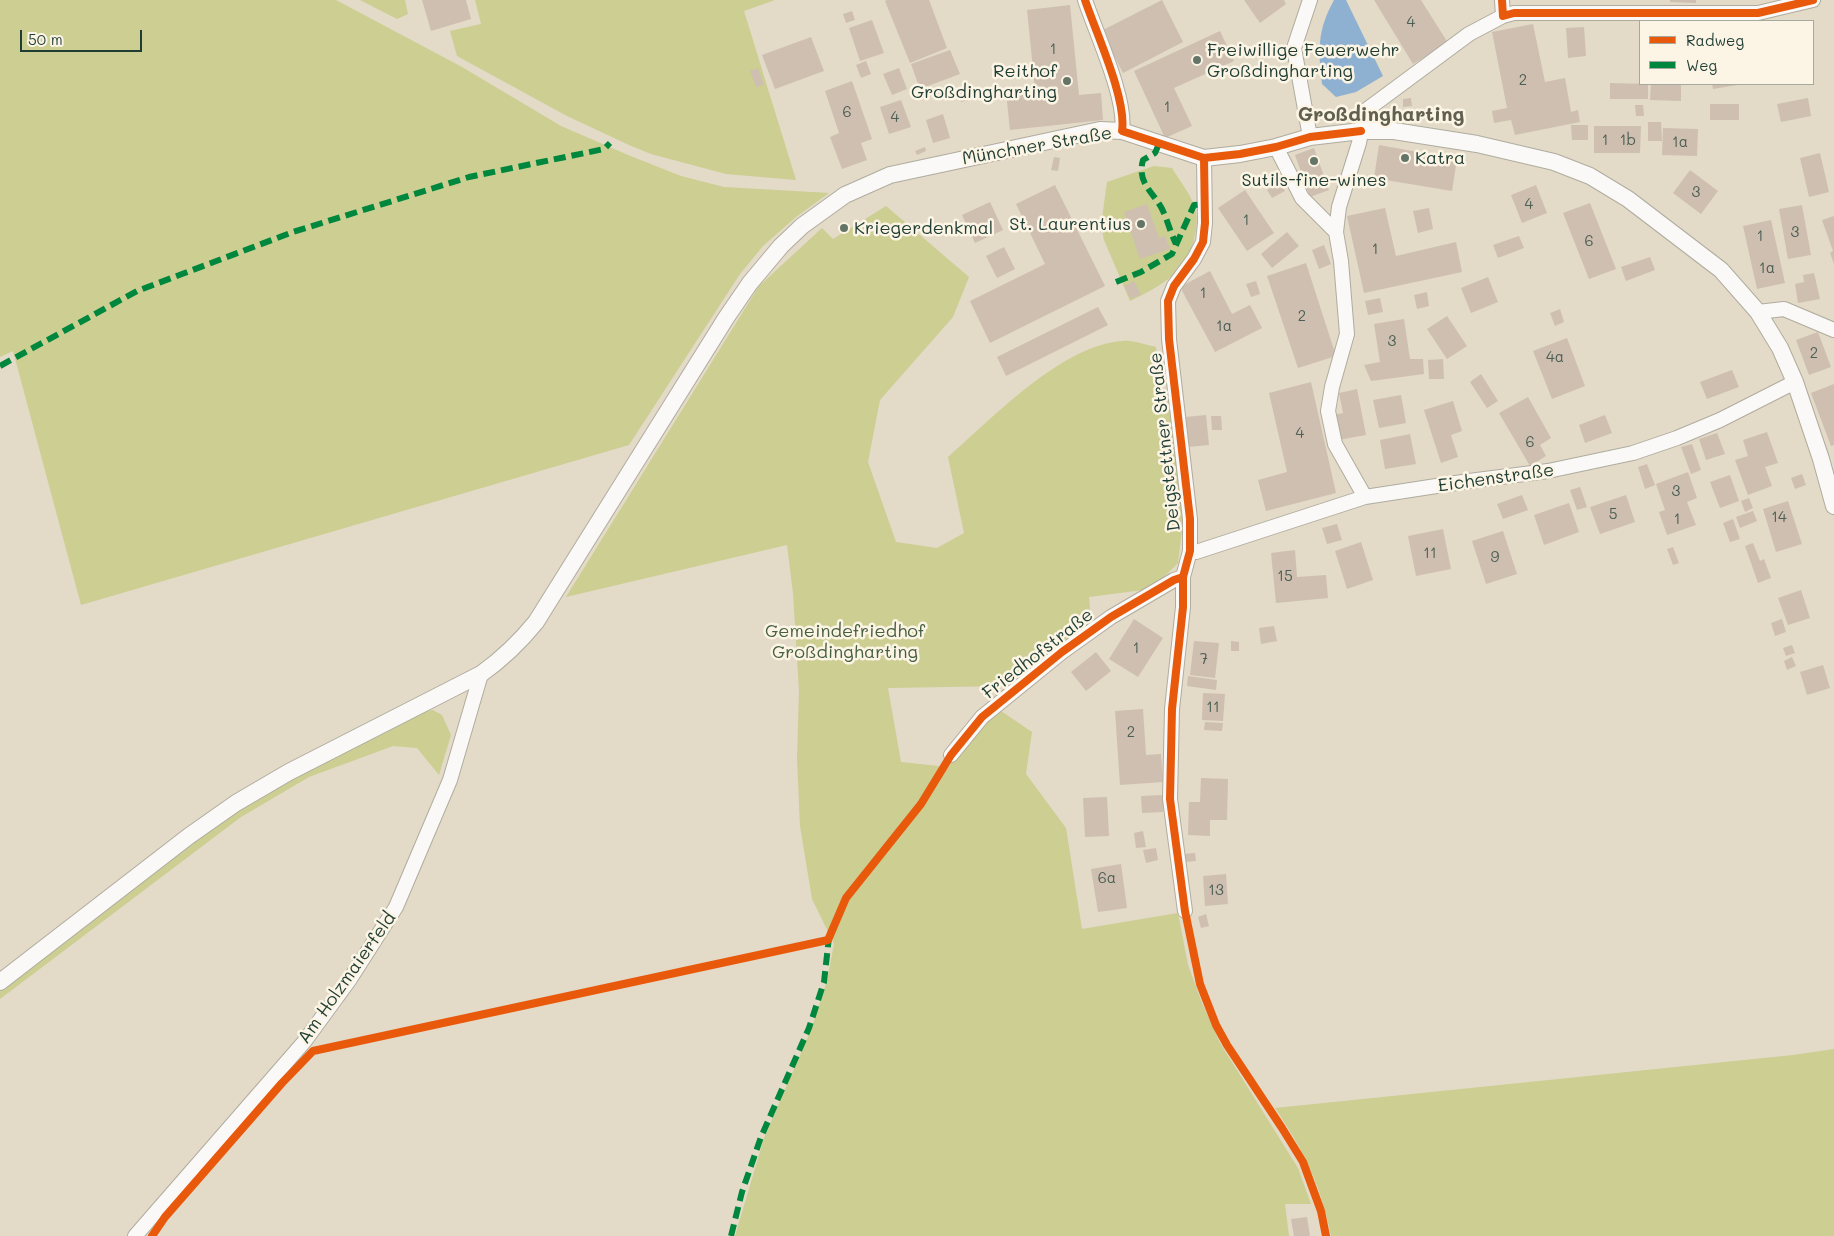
<!DOCTYPE html>
<html>
<head>
<meta charset="utf-8">
<style>
  body { margin:0 }
  #map { position:relative; width:1834px; height:1236px; overflow:hidden; background:#e3dac7; font-family:Mali,sans-serif }
  canvas { display:block }
  .legend { position:absolute; left:1639px; top:20px; width:175px; height:65px; box-sizing:border-box; background:#fcf5e5; border:1px solid #a4ab9e; margin:0; padding:6px 9px; list-style:none; font-size:15px; color:#1f3d34 }
  .legend li { display:flex; align-items:center; gap:10px; height:25px }
  .legend b { width:25px; border:1px solid #a4ab9e }
  .scale { position:absolute; left:20px; top:30px; width:122px; height:22px; box-sizing:border-box; border:2px solid #1f3d34; border-top:0; padding-left:6px; font-size:15px; line-height:18px; white-space:nowrap; color:#1f3d34; -webkit-text-stroke:4px #fcf5e5; paint-order:stroke }
</style>
</head>
<body>
<div id="map">
<canvas width="1834" height="1236"></canvas>
<ul class="legend">
<li><b style="height:6px;background:#e8590c"></b>Radweg</li>
<li><b style="height:6px;background:#00873e"></b>Weg</li>
</ul>
<div class="scale">50 m</div>
</div>
<script>
const context = document.querySelector('canvas').getContext('2d');
context.lineJoin = 'round';
function fill(path, color) {
  context.fillStyle = color;
  context.fill(path, 'evenodd');
}
function strokePath(path, color, width, dash) {
  context.strokeStyle = color;
  context.lineWidth = width;
  context.lineCap = dash ? 'butt' : 'round';
  context.setLineDash(dash || []);
  context.stroke(path);
}
function write(font, color, halo, rows, align = 'center') {
  context.font = font + ' Mali,sans-serif';
  context.lineWidth = 5;
  context.setLineDash([]);
  context.textBaseline = 'middle';
  context.strokeStyle = halo;
  context.fillStyle = color;
  for (const [text, x, y, turn = 0] of rows) {
    context.save();
    context.translate(x, y);
    context.rotate((+turn || 0) * Math.PI / 180);
    context.textAlign = isNaN(turn) ? turn : align;
    if (halo) context.strokeText(text, 0, 0);
    context.fillText(text, 0, 0);
    context.restore();
  }
}
const green = new Path2D(`
  M0,0H336L462,67L561,126L628,155L681,176L724,187L829,193L796,217L763,246L740,274L629,445L81,605L13,351L0,357Z
  M360,0H405L408,14L397,19Z
  M475,0H775L744,11L796,180L726,174L651,154L629,145L567,116L457,56L450,31L481,24Z
  M1154,166L1172,168C1179,180 1189,192 1194,205C1198,215 1197,224 1195,235C1188,272 1161,286 1130,301L1104,240L1101,225L1107,182Z
  M886,206L969,277L953,317L880,400L868,462L896,542L937,548L964,533L948,457C993,418 1061,345 1123,341C1133,340 1146,345 1156,347L1160,399L1170,398L1183,522L1178,563L1161,580L1143,590L1089,597L1091,621L1053,648L1007,686L888,688L901,762L948,767L981,728L1001,711L1032,732L1026,774L1066,828L1082,929L1178,913L1188,965L1202,1003L1220,1043L1298,1168L1311,1204H1285L1289,1236H735L764,1138L811,1030L827,981L834,944L812,899L800,826L797,758L799,691L793,593L787,545L566,597L759,286L822,228L833,239Z
  M433,710L442,715L451,735L439,775L417,748L393,746L309,777L241,817L0,999V989L239,808L291,777L417,713Z
  M1834,1049V1236H1331C1321,1185 1304,1151 1275,1108L1793,1055Z`);
const water = new Path2D(`
  M1334,0H1346L1383,76L1356,92L1336,97L1322,84C1318,50 1317,31 1334,0Z`);
const building = new Path2D(`
  M422,0H466L471,19L431,31Z
  M887,0H929L947,48L910,63L885,1Z
  M1162,0L1183,42L1123,73L1101,31Z
  M1244,0H1284L1286,4L1260,23Z
  M1374,0H1421L1448,43L1413,64Z
  M1670,0H1696V3L1670,2Z
  M1070,5L1079,95L1101,93L1103,120L1010,130L1006,92L1035,89L1027,10Z
  M852,11L855,20L846,23L843,14Z
  M872,20L884,53L860,61L849,28Z
  M1533,24L1545,82L1565,78L1571,112L1578,110L1580,122L1515,135L1511,120L1494,123L1492,111L1507,108L1492,32Z
  M1584,27L1586,56L1568,58L1566,28Z
  M1220,31L1234,61L1174,88L1192,126L1165,138L1134,71Z
  M811,37L824,71L775,89L762,55Z
  M950,50L960,74L920,89L911,64Z
  M866,61L871,74L861,78L856,65Z
  M758,68L764,85L756,87L750,71Z
  M899,68L907,89L892,95L883,74Z
  M852,81L872,139L861,143L867,160L842,169L830,137L839,133L825,91Z
  M1610,83L1648,84V99H1610Z
  M1651,84H1681V101L1650,100Z
  M1712,84H1737V85L1713,89Z
  M972,88L975,98L961,102L958,92Z
  M1411,98L1412,106L1403,107V99Z
  M1808,98L1811,116L1781,122L1777,104Z
  M901,100L911,127L889,134L880,107Z
  M1710,104H1739V120H1710Z
  M1635,105H1643L1644,116H1636Z
  M943,114L950,138L933,143L926,120Z
  M1648,122H1661L1662,141H1648Z
  M1571,125H1588V140H1572Z
  M1594,126H1641L1640,153H1594Z
  M1663,128L1698,129L1697,156L1662,155Z
  M1379,145L1457,159L1452,191L1374,178Z
  M925,147L926,151L917,155L915,151Z
  M1314,148L1329,190L1310,197L1295,155Z
  M1820,153L1829,192L1809,197L1800,158Z
  M1054,157L1060,158L1058,171L1051,170Z
  M1690,170L1718,191L1701,214L1673,193Z
  M1280,183L1285,191L1272,198L1267,190Z
  M1055,185L1105,286L990,343L970,301L1045,264L1016,204Z
  M1536,185L1547,213L1522,223L1511,195Z
  M1245,190L1274,233L1247,251L1218,208Z
  M990,202L1003,230L975,243L962,215Z
  M1590,203L1616,269L1589,279L1563,213Z
  M1147,204L1159,238L1165,236L1170,249L1140,259L1124,212Z
  M1802,205L1811,255L1788,259L1779,209Z
  M1385,208L1396,256L1456,242L1462,272L1364,293L1347,216Z
  M1429,208L1433,229L1418,233L1413,211Z
  M1834,216V264L1830,253L1833,251L1822,220Z
  M1771,220L1785,283L1757,289L1743,226Z
  M1287,232L1299,246L1272,268L1261,254Z
  M1519,236L1524,248L1498,258L1493,245Z
  M1324,245L1331,264L1319,269L1312,250Z
  M1004,247L1015,269L997,278L986,256Z
  M1650,257L1655,270L1626,281L1621,267Z
  M1306,263L1336,356L1298,368L1267,276Z
  M1210,271L1232,314L1250,305L1262,328L1215,352L1180,287Z
  M1814,273L1820,299L1798,303L1795,284L1804,282L1803,275Z
  M1488,277L1498,302L1471,313L1461,288Z
  M1134,281L1141,294L1131,299L1124,286Z
  M1256,281L1260,294L1251,297L1246,284Z
  M1427,292L1429,306L1417,309L1414,295Z
  M1380,298L1383,312L1368,315L1365,301Z
  M1098,307L1108,325L1006,376L997,357Z
  M1560,309L1564,322L1555,326L1550,313Z
  M1447,316L1467,346L1447,359L1427,329Z
  M1404,319L1410,359H1423L1424,374L1371,381L1364,365L1380,362L1374,324Z
  M1818,332L1831,367L1809,375L1796,340Z
  M1567,338L1585,386L1552,399L1533,351Z
  M1443,359L1444,379H1429L1428,360Z
  M1732,370L1739,387L1707,399L1700,382Z
  M1481,374L1498,401L1487,408L1470,382Z
  M1311,382L1336,493L1266,511L1258,480L1287,472L1269,393Z
  M1834,384V445L1831,446L1811,393Z
  M1357,389L1366,435L1338,440L1333,415L1343,413L1339,393Z
  M1401,395L1406,423L1379,428L1373,400Z
  M1528,397L1551,438L1540,445L1546,456L1530,466L1499,413Z
  M1453,401L1462,431L1451,435L1458,457L1441,463L1424,410Z
  M1206,415L1209,445L1188,447L1185,417Z
  M1605,415L1612,433L1585,443L1579,425Z
  M1211,416H1221L1222,430H1212Z
  M1767,432L1778,463L1765,467L1772,486L1748,495L1735,460L1748,456L1743,440Z
  M1717,433L1725,454L1706,460L1699,439Z
  M1410,434L1416,464L1385,469L1380,440Z
  M1692,444L1701,470L1691,474L1681,447Z
  M1647,464L1655,485L1645,489L1638,467Z
  M1688,472L1697,498L1687,502L1696,525L1667,535L1659,512L1665,510L1656,484Z
  M1802,474L1806,485L1795,489L1791,478Z
  M1730,475L1739,501L1720,508L1710,482Z
  M1580,487L1587,507L1577,510L1570,490Z
  M1522,495L1528,510L1503,519L1497,504Z
  M1626,495L1635,522L1600,534L1590,507Z
  M1749,498L1753,508L1745,512L1741,501Z
  M1788,501L1802,544L1776,552L1763,509Z
  M1569,503L1579,532L1544,545L1534,515Z
  M1753,511L1757,521L1740,528L1736,517Z
  M1733,519L1740,539L1730,542L1723,523Z
  M1337,524L1342,540L1327,544L1322,528Z
  M1443,529L1451,569L1416,576L1408,536Z
  M1503,531L1517,574L1486,584L1472,541Z
  M1361,542L1373,580L1347,589L1335,551Z
  M1753,543L1760,561L1764,559L1771,578L1758,583L1745,546Z
  M1673,547L1679,563L1673,565L1667,549Z
  M1295,550L1297,577L1326,575L1328,598L1276,603L1271,553Z
  M1801,590L1810,618L1788,625L1778,598Z
  M1134,619L1163,638L1138,677L1109,659Z
  M1782,619L1786,632L1775,636L1771,623Z
  M1274,626L1277,641L1261,644L1259,628Z
  M1194,641L1219,643L1215,678L1190,675Z
  M1231,641L1239,642V651H1231Z
  M1792,645L1795,653L1786,656L1783,648Z
  M1096,652L1111,671L1086,691L1071,672Z
  M1792,657L1796,666L1787,670L1784,661Z
  M1823,665L1830,688L1807,695L1800,672Z
  M1188,676L1217,680L1216,690L1187,686Z
  M1203,693L1225,694L1223,721L1202,720Z
  M1143,709L1146,755L1161,754L1163,782L1120,785L1115,711Z
  M1205,722L1223,723L1222,731L1204,730Z
  M1201,778L1228,779L1227,820H1210V836L1188,835L1189,802H1200Z
  M1163,795V812L1142,813L1141,796Z
  M1107,797L1109,836L1085,837L1083,798Z
  M1143,831L1146,847L1136,848L1134,833Z
  M1156,848L1158,860L1146,863L1143,850Z
  M1195,853L1196,861L1185,862L1184,854Z
  M1121,864L1127,908L1098,912L1091,869Z
  M1226,874L1228,904L1205,906L1203,876Z
  M1206,914L1209,926L1201,928L1198,917Z
  M1307,1217L1310,1236H1294L1291,1219Z`);
const minor = new Path2D(`
  M1085,0C1096,33 1127,99 1122,131
  M1502,0L1503,16
  M1310,137L1294,48L1310,0
  M1276,147L1302,198L1336,232
  M1758,312L1784,309L1834,330
  M1365,497L1335,444L1328,411L1332,387L1347,334L1341,261L1336,232L1339,207L1359,143L1365,111L1469,34L1503,16L1514,13H1758L1813,0
  M1190,551L1196,552L1365,497L1469,481L1548,471L1633,453L1677,438L1720,420L1795,382
  M951,755L982,717L1062,652L1111,617L1174,580L1183,577
  M1185,911L1170,799L1172,709L1183,607V577L1190,551V519L1169,339L1168,301L1174,286L1194,259L1203,242L1205,223L1204,158
  M135,1236L304,1042L350,979L396,907L450,780L481,674`);
const tertiary = new Path2D(`
  M0,982L189,836L236,803L289,772L481,674C502,659 519,643 536,622L726,318L750,283L781,246L802,226L845,195L890,175L1100,130L1122,131L1204,158L1240,154L1276,147L1310,137L1361,131H1394L1477,144L1554,162L1590,176L1628,199L1721,270L1758,312L1780,348L1795,382L1821,459L1834,506`);
const quiet = new Path2D(`
  M1159,144L1155,153L1143,160C1137,182 1151,190 1161,207C1167,218 1170,232 1176,244
  M1116,282L1141,272L1172,254L1194,205L1204,204
  M0,366L137,291L293,232L469,177L604,149L610,143
  M731,1236L742,1192L761,1137L809,1028L824,982L829,937`);
const cycleway = new Path2D(`
  M1085,0C1096,33 1127,99 1122,131L1204,158L1240,154L1276,147L1310,137L1361,131
  M1502,0L1503,16L1514,13H1758L1813,0
  M1204,158L1205,223L1203,242L1194,259L1174,286L1168,301L1169,339L1190,519V551L1183,577V607L1172,709L1170,799L1185,911L1200,984L1216,1025L1227,1045L1282,1128L1303,1162L1321,1211L1326,1236
  M152,1236L165,1217L282,1083L313,1051L828,940L846,898L921,804L951,755L982,717L1062,652L1111,617L1174,580L1183,577`);
const markers = [
  [1197,60,5,"#647467"],
  [1067,81,5,"#647467"],
  [1405,158,5,"#647467"],
  [1314,161,5,"#647467"],
  [1141,224,5,"#647467"],
  [844,228,5,"#647467"]
];
const numberNames = [
  ["4",1411,22],
  ["1",1053,49],
  ["2",1523,80],
  ["1",1167,107],
  ["6",847,112],
  ["4",895,117],
  ["1",1605,140],
  ["1b",1628,140],
  ["1a",1680,142],
  ["3",1696,192],
  ["4",1529,204],
  ["1",1246,220],
  ["3",1795,232],
  ["1",1760,236],
  ["6",1589,241],
  ["1",1375,249],
  ["1a",1767,268],
  ["1",1203,293],
  ["2",1302,316],
  ["1a",1224,326],
  ["3",1392,341],
  ["2",1814,353],
  ["4a",1555,357],
  ["4",1300,433],
  ["6",1530,442],
  ["3",1676,491],
  ["5",1613,514],
  ["14",1779,517],
  ["1",1677,519],
  ["11",1430,553],
  ["9",1495,557],
  ["15",1285,576],
  ["1",1136,648],
  ["7",1204,659],
  ["11",1213,707],
  ["2",1131,732],
  ["6a",1107,878],
  ["13",1216,890]
];
const poiNames = [
  ["Freiwillige Feuerwehr",1207,50],
  ["Großdingharting",1207,71],
  ["Reithof",1057,71,"right"],
  ["Großdingharting",1057,92,"right"],
  ["Katra",1415,158],
  ["Sutils-fine-wines",1314,180,"center"],
  ["St. Laurentius",1131,224,"right"],
  ["Kriegerdenkmal",854,228]
];
const streetNames = [
  ["Münchner Straße",1037,146,-10],
  ["Deigstettner Straße",1165,442,-96],
  ["Eichenstraße",1496,478,-8],
  ["Friedhofstraße",1038,654,-38],
  ["Am Holzmaierfeld",347,978,-55]
];
const parkNames = [
  ["Gemeindefriedhof",845,631],
  ["Großdingharting",845,652]
];
const quarterNames = [
  ["Großdingharting",1381,115]
];
fill(green, '#ccce92');
fill(water, '#8eb1d2');
fill(building, '#cfbfb1');
strokePath(minor, '#afac9f', 16);
strokePath(tertiary, '#afac9f', 18);
strokePath(minor, '#fbf9f7', 14);
strokePath(tertiary, '#fbf9f7', 16);
strokePath(quiet, '#00873e', 6, [12, 6]);
strokePath(cycleway, '#e8590c', 8);
for (const [x, y, r, color] of markers) {
  const dot = new Path2D();
  dot.arc(x, y, r, 0, 2 * Math.PI);
  context.fillStyle = color;
  context.fill(dot);
  strokePath(dot, '#fcf5e5', 2);
}
write('15px', '#4b5e53', null, numberNames);
write('18px', '#1f3d34', '#fcf5e5', poiNames, 'left');
write('18px', '#1f3d34', '#fcf5e5', streetNames);
write('18px', '#465f40', '#fcf5e5', parkNames);
write('bold 20px', '#605f50', '#fcf5e5', quarterNames);
</script>
</body>
</html>
